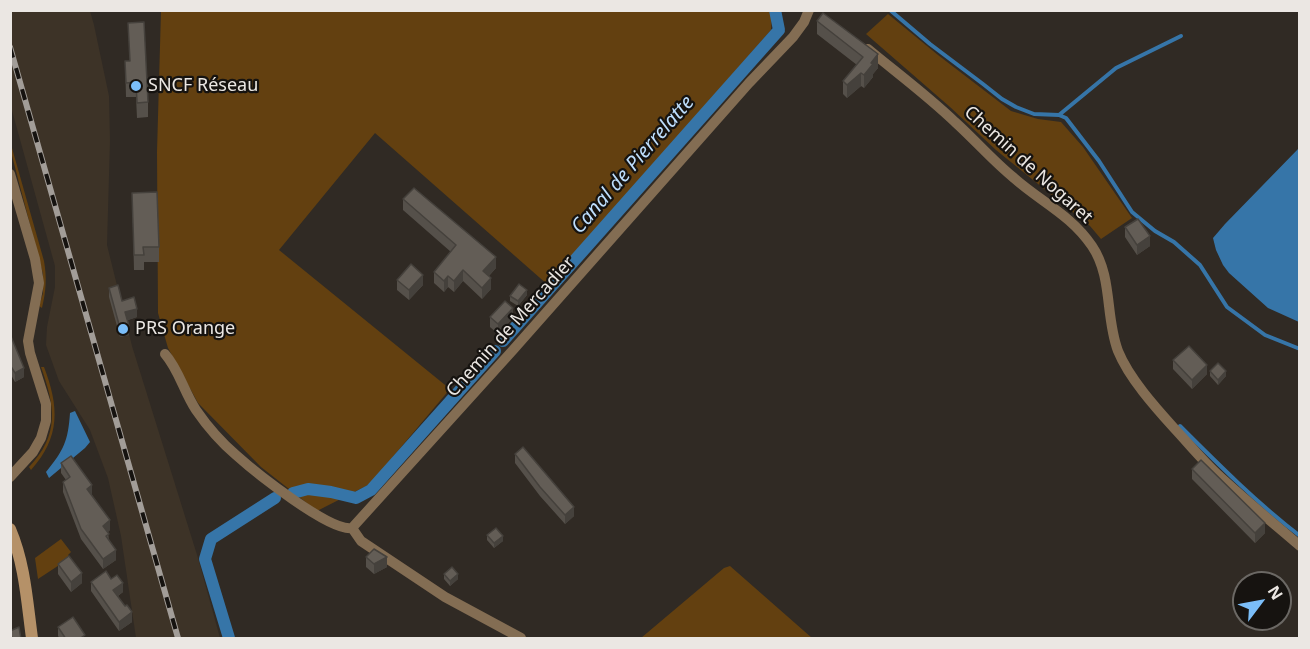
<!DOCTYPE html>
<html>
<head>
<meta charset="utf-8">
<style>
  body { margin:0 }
  #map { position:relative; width:1310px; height:649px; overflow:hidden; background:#302a24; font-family:"Noto Sans",sans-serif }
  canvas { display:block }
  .frame { position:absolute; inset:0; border:12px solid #ebe7e3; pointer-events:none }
  .north { position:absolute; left:1232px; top:571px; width:60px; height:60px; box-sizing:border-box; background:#161310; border:2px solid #6b6864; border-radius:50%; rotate:58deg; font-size:16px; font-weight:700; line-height:24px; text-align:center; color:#ebe7e3 }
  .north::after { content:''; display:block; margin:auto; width:21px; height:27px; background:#7bbef9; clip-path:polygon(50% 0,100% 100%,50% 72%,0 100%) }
</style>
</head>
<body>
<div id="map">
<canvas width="1310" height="649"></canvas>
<div class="frame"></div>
<div class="north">N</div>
</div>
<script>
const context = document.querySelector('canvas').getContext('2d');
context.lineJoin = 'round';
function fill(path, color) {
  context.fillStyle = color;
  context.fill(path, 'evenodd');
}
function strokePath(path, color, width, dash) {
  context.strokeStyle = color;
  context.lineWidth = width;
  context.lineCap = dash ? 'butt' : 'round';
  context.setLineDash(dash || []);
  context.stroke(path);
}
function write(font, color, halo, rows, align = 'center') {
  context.font = font + ' "Noto Sans",sans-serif';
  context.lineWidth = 4.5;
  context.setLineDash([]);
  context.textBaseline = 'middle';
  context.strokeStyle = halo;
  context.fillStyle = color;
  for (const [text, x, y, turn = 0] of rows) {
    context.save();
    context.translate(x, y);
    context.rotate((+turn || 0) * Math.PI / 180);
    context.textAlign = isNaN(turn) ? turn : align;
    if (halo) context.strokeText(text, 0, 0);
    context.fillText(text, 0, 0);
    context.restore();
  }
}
const built = new Path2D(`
  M11,11H90L94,25L109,96L110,141L107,245L132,346L198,558L220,638H136L121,536L108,478L90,430L59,381L46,345L47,327L55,287V266L11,107Z`);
const green = new Path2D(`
  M768,10L772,13L771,30L548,285L375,133L279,250L450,389L370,484L317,511L261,467L198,403L168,348L158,313L157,152L161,11Z
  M888,14L938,55L1011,111L1038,119L1061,122L1083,147L1132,218L1101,239L1090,226L996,150L950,107L866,34Z
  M10,141L44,261C47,278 46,291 42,308L39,306L43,293V274L11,152Z
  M41,367H44C59,406 61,437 31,470L29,467C60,435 55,406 41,367Z
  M61,539L71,552L68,555L70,558L38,579L35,558Z
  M730,566L812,638H641L724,568Z`);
const water = new Path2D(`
  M1299,148V322L1268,308L1229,273L1223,265L1216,250L1213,238L1225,224Z
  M75,411L90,442L85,448L49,478L46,472C64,450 68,441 70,413Z`);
const stream = new Path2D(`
  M890,10L930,44L983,84L1002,99L1016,107L1034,114L1059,115L1066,118L1099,161L1132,212L1155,231L1174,242L1200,265L1227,307L1265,335L1300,349
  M1059,115L1116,68L1181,36
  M1180,426C1218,464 1257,503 1300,536`);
const canal = new Path2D(`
  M503,341L779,30L775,10
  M293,493L308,489L331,492L356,498L371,490L495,351
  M229,638L205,559L211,539L275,498`);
const street = new Path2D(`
  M868,49C897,73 928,96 955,122C975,140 993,161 1014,178C1041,202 1071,215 1092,246C1113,277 1105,317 1118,351C1129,378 1155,407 1174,428C1188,443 1202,460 1217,474C1244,499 1272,522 1300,546
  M10,174L35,259L39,283L28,341L30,353L46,404V421L41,438L33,452L10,477
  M165,354C179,370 184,392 196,410C207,426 222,443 236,455C255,472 330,532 352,528L513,350L749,83L793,37L804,22L809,10
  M352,528L361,541L445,597L521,638`);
const secondary = new Path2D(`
  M10,529C25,564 27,602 32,638`);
const rail = new Path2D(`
  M10,47L178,638`);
const wall = new Path2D(`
  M817,21L878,68L873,74V77L864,88L861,86L847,98L843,94V81L857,65L817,34Z
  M128,23L148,102V117L137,118L136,97H126L125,61H130Z
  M132,193L159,247V262H144V270H134Z
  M403,199L496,268L489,276L491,289L482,299L463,281L454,292L448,287L444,292L434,283V272L451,252L403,210Z
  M1125,227L1150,246L1137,255L1125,237Z
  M397,280L423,285L409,300L397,290Z
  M109,288L122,301L137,317L128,320L129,335L120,337L109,297Z
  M527,295L518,306L510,301V296Z
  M490,317L513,318L498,334L490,327Z
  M10,334L24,377L15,382L10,373Z
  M1173,360L1207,374L1192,389L1173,369Z
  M1210,371L1226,376L1218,385L1210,376Z
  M515,454L574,516L565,524L540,496L515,463Z
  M61,463L92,495L110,530L108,532L109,541L116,560L103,569L81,539L63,492V482L66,480L61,473Z
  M1192,469L1265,533L1255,543L1192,479Z
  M487,535L503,541L494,548L487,540Z
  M366,557L387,567L374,574L366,567Z
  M58,564L82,583L71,592L58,574Z
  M444,574L458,579L450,586L444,579Z
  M111,579L123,592L118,596L132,622L119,631L91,591V582Z
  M58,627L85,639H60L58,636Z`);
const shadedWall = new Path2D(`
  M878,54V68L873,74V77L864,88V75L871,63Z
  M861,73V86L847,98V85Z
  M1150,236V246L1137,255V245Z
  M496,257V268L483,282V271Z
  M463,270V281L454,292V281Z
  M423,275V285L409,300V290Z
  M448,276V287L444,292V281Z
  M491,278V289L482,299V288Z
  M527,290V295L518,306V301Z
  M513,308V318L498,334V324Z
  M137,309V317L125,321V312Z
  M129,326V335L120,337V328Z
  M1207,365V374L1192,389V380Z
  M24,368V377L15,382V373Z
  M1226,371V376L1218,385V380Z
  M92,485V495L87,489Z
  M574,507V516L565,524V515Z
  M110,520V530L103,535V526Z
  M1265,523V533L1255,543V533Z
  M503,536V541L494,548V543Z
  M116,550V560L103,569V559Z
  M387,557V567L374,574V564Z
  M82,573V583L71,592V582Z
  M458,574V579L450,586V581Z
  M123,583V592L113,599V590Z
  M132,612V622L119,631V622Z`);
const building = new Path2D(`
  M823,13L878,54L871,63L873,64L864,75L861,73L847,85L843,81L863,57L817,21Z
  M144,22L148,102L137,103L136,82L126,83L125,61H130L128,23Z
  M414,188L496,257L483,271L491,278L482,288L463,270L454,281L448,276L444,281L434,272L456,245L403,199Z
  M157,192L159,247H143L144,255H134L132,193Z
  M1138,219L1150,236L1137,245L1125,227Z
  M411,264L423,275L409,290L397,280Z
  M519,284L527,290L518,301L510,296Z
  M118,285L122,301L134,297L137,309L125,312L129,326L120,328L109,288Z
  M505,301L513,308L498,324L490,317Z
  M10,334L24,368L15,373L10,365Z
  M1189,346L1207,365L1192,380L1173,360Z
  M1218,363L1226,371L1218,380L1210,371Z
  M523,447L574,507L565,515L540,487L515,454Z
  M71,456L92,485L87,489L110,520L103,526L109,534L106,536L116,550L103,559L81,529L63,482L70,477L61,463Z
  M1201,460L1265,523L1255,533L1192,469Z
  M496,528L503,536L494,543L487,535Z
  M374,549L387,557L374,564L366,557Z
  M69,556L82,573L71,582L58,564Z
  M452,567L458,574L450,581L444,574Z
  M106,571L111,579L117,575L123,583L113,590L125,606L127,605L132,612L119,622L91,582Z
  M73,617L85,635L79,639H66L58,627Z
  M19,627L21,639H12L10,631Z`);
const markers = [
  [136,86,6,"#7bbef9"],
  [123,329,6,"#7bbef9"]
];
const poiNames = [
  ["SNCF Réseau",148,86],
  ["PRS Orange",135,329]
];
const streetNames = [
  ["Chemin de Nogaret",1028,165,42],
  ["Chemin de Mercadier",511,327,-48]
];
const waterNames = [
  ["Canal de Pierrelatte",633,165,-49]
];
fill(built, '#3d3327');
fill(green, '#634010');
fill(water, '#3675a8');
strokePath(stream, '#3675a8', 4);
strokePath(canal, '#3675a8', 12);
strokePath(street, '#836d53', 10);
strokePath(secondary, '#b59168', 12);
strokePath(rail, '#a29d98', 6);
strokePath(rail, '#161310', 4, [11]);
fill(wall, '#55504a');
fill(shadedWall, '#45413c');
fill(building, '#635d56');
strokePath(building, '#45413c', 1.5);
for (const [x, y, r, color] of markers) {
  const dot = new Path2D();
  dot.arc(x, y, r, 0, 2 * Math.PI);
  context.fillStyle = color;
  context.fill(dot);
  strokePath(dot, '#161310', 2);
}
write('18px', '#ebe7e3', '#161310', poiNames, 'left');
write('18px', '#ebe7e3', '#161310', streetNames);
write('italic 20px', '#bedefc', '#161310', waterNames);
</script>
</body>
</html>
